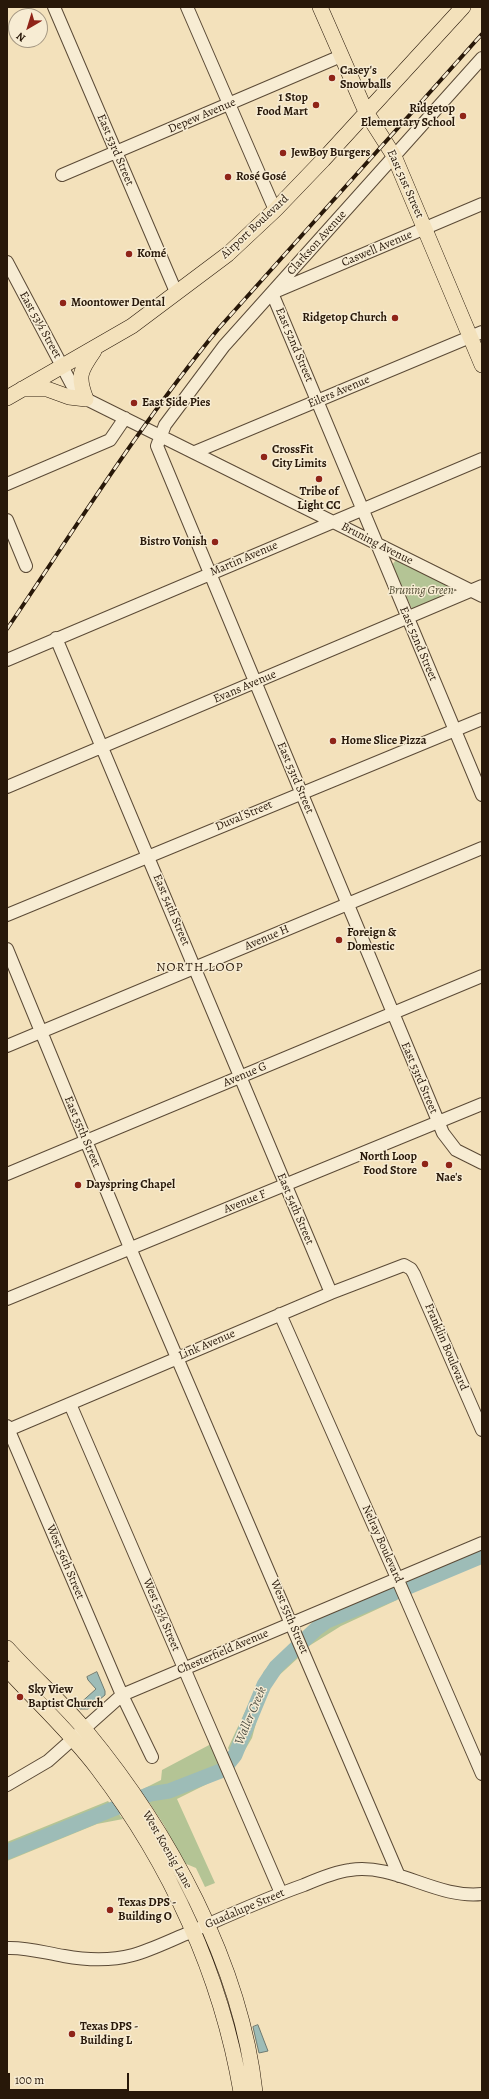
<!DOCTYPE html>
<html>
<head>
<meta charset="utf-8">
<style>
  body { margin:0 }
  #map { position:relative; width:489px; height:2099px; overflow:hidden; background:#f3e1bb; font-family:Alegreya,serif }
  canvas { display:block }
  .frame { position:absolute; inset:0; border:8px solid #281809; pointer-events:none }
  .north { position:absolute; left:8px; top:8px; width:40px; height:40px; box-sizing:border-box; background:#f7ecd3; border:1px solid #a49782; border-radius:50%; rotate:218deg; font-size:11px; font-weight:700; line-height:16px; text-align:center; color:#281809 }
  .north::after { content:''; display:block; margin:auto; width:14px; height:18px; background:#8f2418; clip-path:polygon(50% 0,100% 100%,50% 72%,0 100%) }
  .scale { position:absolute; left:8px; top:2073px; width:121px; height:18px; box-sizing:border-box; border:2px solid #281809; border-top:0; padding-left:5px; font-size:12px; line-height:14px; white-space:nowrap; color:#281809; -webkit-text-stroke:3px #f7ecd3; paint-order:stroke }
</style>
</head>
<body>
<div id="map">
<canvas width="489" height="2099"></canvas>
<div class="frame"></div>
<div class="north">N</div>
<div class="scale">100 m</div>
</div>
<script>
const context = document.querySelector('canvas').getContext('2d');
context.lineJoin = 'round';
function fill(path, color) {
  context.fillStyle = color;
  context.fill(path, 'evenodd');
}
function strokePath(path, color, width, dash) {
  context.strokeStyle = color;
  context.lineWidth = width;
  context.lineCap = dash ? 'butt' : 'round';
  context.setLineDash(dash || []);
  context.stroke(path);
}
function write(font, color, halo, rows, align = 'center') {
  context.font = font + ' Alegreya,serif';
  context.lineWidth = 3;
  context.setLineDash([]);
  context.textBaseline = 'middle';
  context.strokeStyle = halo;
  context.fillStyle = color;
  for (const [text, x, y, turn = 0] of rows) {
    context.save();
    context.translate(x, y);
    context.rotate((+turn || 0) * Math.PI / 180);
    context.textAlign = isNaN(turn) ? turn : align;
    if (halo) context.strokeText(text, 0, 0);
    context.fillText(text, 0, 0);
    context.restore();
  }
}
const green = new Path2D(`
  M396,560L456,590V592L413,611L392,565Z
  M392,1588L397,1600L341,1626L309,1646L304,1632L313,1622Z
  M292,1644L298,1658L274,1680L263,1697L252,1738L236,1765L228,1748L264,1671Z
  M211,1744L223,1776L177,1799L215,1883L205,1887L196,1868L184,1863L164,1825L141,1790L161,1780L162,1770Z
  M108,1801L123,1819L97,1824L7,1861V1842Z`);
const water = new Path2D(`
  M97,1672L105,1691V1695L88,1709H80L77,1706L96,1689L88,1680L87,1677Z
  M258,2025L268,2051L259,2053L253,2027Z`);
const river = new Path2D(`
  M7,1852L150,1794L169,1791L223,1770L235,1755L264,1685L276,1667L316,1629L327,1621L482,1556`);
const minor = new Path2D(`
  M54,7L176,292
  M187,7L275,210
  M482,58L224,346L165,425L157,446L443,1133L456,1150L482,1163
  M62,175L341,56
  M482,204L272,293L482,795
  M7,262L72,385L86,399L482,596
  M195,452L482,332
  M7,484L110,440L125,418
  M7,520L26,566
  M56,638L331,1293
  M7,660L482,459
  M7,787L482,586
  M7,915L482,719
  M7,949L133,1255L399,1876
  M7,1046L482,848
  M7,1174L482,976
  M7,1299L482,1104
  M280,1314L397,1578L482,1774
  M70,1404L281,1893
  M7,1426L122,1695L152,1757
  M8,1430L331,1293L404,1265L411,1269L414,1274L482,1430
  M7,1785L48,1761L122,1695L482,1543
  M7,1948C27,1947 45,1953 64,1956C86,1960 111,1961 133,1955C151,1950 169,1941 186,1934C225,1917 264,1899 304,1885C318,1879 334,1872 350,1870C396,1863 436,1899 482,1894`);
const major = new Path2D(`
  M320,7L366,112L394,156L482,365
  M22,389H47L69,397L86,399C77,376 80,371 94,351
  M7,398L132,326L228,254L275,210L323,160L463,7
  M7,1648C32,1676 62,1702 86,1731C168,1830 241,1963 255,2092
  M7,1669C37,1702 71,1733 98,1769C170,1864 221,1974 241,2092`);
const rail = new Path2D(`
  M7,629C76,527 141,423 219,328L482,34`);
const markers = [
  [332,78,4,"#8f2418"],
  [316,105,4,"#8f2418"],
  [463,116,4,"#8f2418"],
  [283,153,4,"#8f2418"],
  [228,177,4,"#8f2418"],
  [129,254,4,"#8f2418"],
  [63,303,4,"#8f2418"],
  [395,318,4,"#8f2418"],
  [134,403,4,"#8f2418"],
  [264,457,4,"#8f2418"],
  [319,479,4,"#8f2418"],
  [215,542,4,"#8f2418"],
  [333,741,4,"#8f2418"],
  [339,940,4,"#8f2418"],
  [425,1164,4,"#8f2418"],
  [449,1165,4,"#8f2418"],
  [78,1185,4,"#8f2418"],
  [20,1697,4,"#8f2418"],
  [110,1910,4,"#8f2418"],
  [72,2034,4,"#8f2418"]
];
const poiNames = [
  ["Casey's",340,71],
  ["Snowballs",340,85],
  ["1 Stop",308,98,"right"],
  ["Food Mart",308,112,"right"],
  ["Ridgetop",455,109,"right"],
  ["Elementary School",455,123,"right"],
  ["JewBoy Burgers",291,153],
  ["Rosé Gosé",236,177],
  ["Komé",137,254],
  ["Moontower Dental",71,303],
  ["Ridgetop Church",387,318,"right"],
  ["East Side Pies",142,403],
  ["CrossFit",272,450],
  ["City Limits",272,464],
  ["Tribe of",319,492,"center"],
  ["Light CC",319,506,"center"],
  ["Bistro Vonish",207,542,"right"],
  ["Home Slice Pizza",341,741],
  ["Foreign &",347,933],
  ["Domestic",347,947],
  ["North Loop",417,1157,"right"],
  ["Food Store",417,1171,"right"],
  ["Nae's",449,1178,"center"],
  ["Dayspring Chapel",86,1185],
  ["Sky View",28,1690],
  ["Baptist Church",28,1704],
  ["Texas DPS -",118,1903],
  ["Building O",118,1917],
  ["Texas DPS -",80,2027],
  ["Building L",80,2041]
];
const streetNames = [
  ["Depew Avenue",202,116,-23],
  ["East 53rd Street",115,150,67],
  ["East 51st Street",405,184,66],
  ["Airport Boulevard",255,227,-43],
  ["Clarkson Avenue",317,243,-48],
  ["Caswell Avenue",377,249,-23],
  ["East 53½ Street",40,325,61],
  ["East 52nd Street",294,345,67],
  ["Eilers Avenue",339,392,-23],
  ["Bruning Avenue",377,544,27],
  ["Martin Avenue",244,559,-23],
  ["East 52nd Street",418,644,67],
  ["Evans Avenue",245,687,-23],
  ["East 53rd Street",295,778,67],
  ["Duval Street",244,816,-23],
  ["East 54th Street",171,910,67],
  ["Avenue H",267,938,-23],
  ["Avenue G",245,1075,-23],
  ["East 53rd Street",419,1078,67],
  ["East 55th Street",82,1132,67],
  ["Avenue F",245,1202,-22],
  ["East 54th Street",295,1209,67],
  ["Link Avenue",207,1345,-23],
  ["Franklin Boulevard",446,1347,67],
  ["Nelray Boulevard",382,1544,66],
  ["West 56th Street",65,1562,67],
  ["West 55½ Street",161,1615,67],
  ["West 55th Street",289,1617,67],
  ["Chesterfield Avenue",223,1652,-23],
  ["West Koenig Lane",167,1850,60],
  ["Guadalupe Street",245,1909,-23]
];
const parkNames = [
  ["Bruning Green",421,591]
];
const neighbourhoodNames = [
  ["NORTH LOOP",200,968]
];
const waterNames = [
  ["Waller Creek",251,1716,-67]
];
fill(green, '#b4c495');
fill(water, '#9dbcb7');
strokePath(water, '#6e7a71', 1);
strokePath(river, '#9dbcb7', 15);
strokePath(minor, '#5b4a36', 14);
strokePath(major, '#281809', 16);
strokePath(minor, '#f7ecd3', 12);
strokePath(major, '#f3e1bb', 15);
strokePath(rail, '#281809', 4);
strokePath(rail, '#f7ecd3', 2.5, [8]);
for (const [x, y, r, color] of markers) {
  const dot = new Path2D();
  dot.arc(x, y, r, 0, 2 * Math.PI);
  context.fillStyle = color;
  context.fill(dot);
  strokePath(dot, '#f7ecd3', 1.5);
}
write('bold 12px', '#281809', '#f7ecd3', poiNames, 'left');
write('12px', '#281809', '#f7ecd3', streetNames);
write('italic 12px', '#524c33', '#f7ecd3', parkNames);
context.letterSpacing = '1px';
write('13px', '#281809', '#f7ecd3', neighbourhoodNames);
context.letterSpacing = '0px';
write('italic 13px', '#515146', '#f7ecd3', waterNames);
</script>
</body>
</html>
